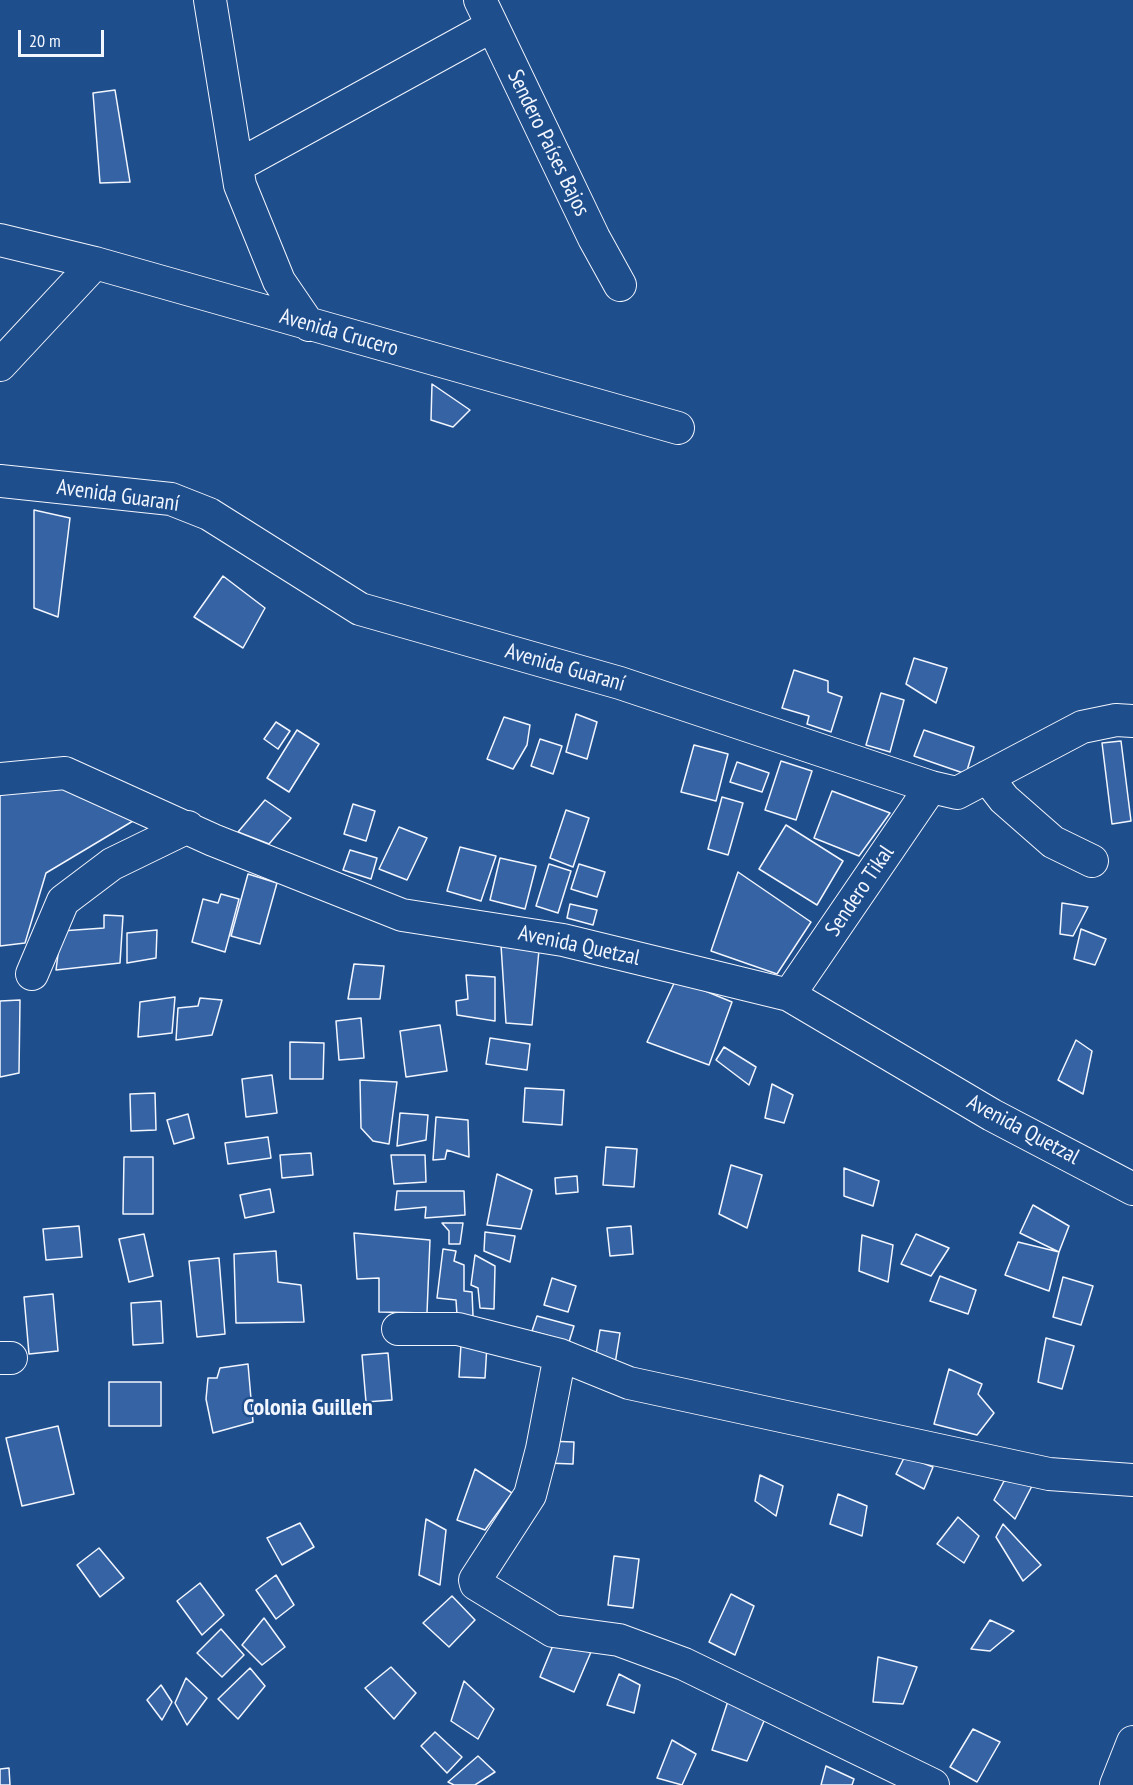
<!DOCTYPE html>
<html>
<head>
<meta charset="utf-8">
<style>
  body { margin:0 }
  #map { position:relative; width:1133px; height:1785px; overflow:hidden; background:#1f4e8c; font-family:"PT Sans Narrow",sans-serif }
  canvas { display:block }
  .scale { position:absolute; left:18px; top:30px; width:86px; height:27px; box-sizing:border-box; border:3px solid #f2f6ff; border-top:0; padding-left:8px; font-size:18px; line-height:21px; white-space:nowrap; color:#f2f6ff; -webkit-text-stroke:4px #1f4e8c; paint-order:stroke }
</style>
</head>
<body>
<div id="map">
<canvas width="1133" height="1785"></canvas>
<div class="scale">20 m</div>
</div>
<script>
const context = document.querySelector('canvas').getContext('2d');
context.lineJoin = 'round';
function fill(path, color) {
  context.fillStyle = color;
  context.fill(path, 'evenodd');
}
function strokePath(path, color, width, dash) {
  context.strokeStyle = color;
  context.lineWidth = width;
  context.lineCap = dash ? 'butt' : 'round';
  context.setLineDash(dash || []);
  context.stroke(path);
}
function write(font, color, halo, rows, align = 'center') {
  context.font = font + ' "PT Sans Narrow",sans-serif';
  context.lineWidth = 4.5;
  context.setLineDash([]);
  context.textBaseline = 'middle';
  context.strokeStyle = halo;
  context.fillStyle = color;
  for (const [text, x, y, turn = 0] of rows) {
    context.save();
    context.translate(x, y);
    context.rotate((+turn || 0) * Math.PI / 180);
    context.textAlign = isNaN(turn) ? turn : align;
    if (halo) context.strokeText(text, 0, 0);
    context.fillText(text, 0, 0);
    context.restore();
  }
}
const building = new Path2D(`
  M115,90L130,182L100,183L93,93Z
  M432,384L470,410L453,427L431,420Z
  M34,510L70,518L58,617L34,608Z
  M223,576L265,608L243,648L194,617Z
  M914,658L947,668L936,703L906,684Z
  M794,670L828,681V692L842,697L831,732L807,724L809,716L782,708Z
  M881,693L904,700L890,752L866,745Z
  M576,714L597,722L587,759L566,752Z
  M504,717L530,725L527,745L513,769L487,759Z
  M276,722L290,731L278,749L264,739Z
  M297,730L319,744L289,792L267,778Z
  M924,730L974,747L966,774L914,756Z
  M540,739L562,746L553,774L531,766Z
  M1121,741L1131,821L1112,824L1102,743Z
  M694,745L728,754L716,801L681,792Z
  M781,761L812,771L796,820L765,810Z
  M737,762L769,773L762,792L730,782Z
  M60,783L133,821L46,873L25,943L0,946V789Z
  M832,791L890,813L859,856L814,838Z
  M722,797L743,803L728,855L708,849Z
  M265,800L291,818L269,844L238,832Z
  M353,804L375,811L366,841L344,834Z
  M566,810L589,818L573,867L550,858Z
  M786,825L843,861L817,905L759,869Z
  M399,827L427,838L407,880L379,869Z
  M460,847L496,856L481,901L447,891Z
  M350,850L377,858L371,879L343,870Z
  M500,858L536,866L525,909L490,900Z
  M549,864L571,871L558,913L536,906Z
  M579,864L605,872L597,897L571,889Z
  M738,872L811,922L777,974L711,951Z
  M248,874L277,883L260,944L231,936Z
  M221,894L239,899L225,952L192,942L203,899L218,903Z
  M1062,903L1088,907L1073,936L1060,934Z
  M570,904L597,910L593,925L567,918Z
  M104,915L123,916L120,963L56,970L61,931L104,928Z
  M1081,929L1106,939L1095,965L1074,959Z
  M157,930L156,958L127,963V933Z
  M501,945L539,950L532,1025L506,1023Z
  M354,964L384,966L380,999H348Z
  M466,975L495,977V1021L457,1015L456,1001L468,999Z
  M676,979L732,1002L709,1065L647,1042Z
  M175,997L172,1033L138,1037L140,1002Z
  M200,998L222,1000L212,1035L176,1040L178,1008L198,1006Z
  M20,1000L19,1073L0,1077V1001Z
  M361,1018L364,1058L339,1060L336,1021Z
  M440,1025L447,1071L406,1077L400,1031Z
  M490,1038L530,1044L527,1070L486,1064Z
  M1076,1040L1092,1051L1083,1094L1058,1080Z
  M290,1042L324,1043L323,1079H290Z
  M724,1047L756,1067L749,1085L716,1060Z
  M272,1075L277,1113L246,1117L242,1079Z
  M360,1080L397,1082L389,1144L373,1141L361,1128Z
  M772,1084L793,1095L784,1123L765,1118Z
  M525,1088L564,1090L562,1125L523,1122Z
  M155,1093L156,1130L131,1131L130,1094Z
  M400,1113L428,1115L426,1140L397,1146Z
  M188,1114L194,1138L174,1144L167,1120Z
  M436,1117L468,1120L469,1157L447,1150L445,1159L433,1160Z
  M268,1137L271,1158L228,1164L225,1143Z
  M606,1147L637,1149L634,1187L603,1185Z
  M311,1153L313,1175L282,1178L280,1155Z
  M391,1155H425L426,1182L394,1184Z
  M124,1157H153V1214H123Z
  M731,1165L762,1175L747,1228L719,1214Z
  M844,1168L879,1181L873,1206L844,1196Z
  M497,1174L532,1190L521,1229L487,1225Z
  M577,1176L578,1192L556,1194L555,1178Z
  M270,1189L274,1212L245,1218L240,1195Z
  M397,1191H464L465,1215L425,1218L426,1207L395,1210Z
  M1033,1205L1069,1226L1059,1252L1020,1233Z
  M442,1223H463L460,1244H449V1231Z
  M79,1226L82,1257L46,1260L43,1229Z
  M631,1226L633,1254L610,1256L607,1228Z
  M485,1232L515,1236L510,1262L484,1251Z
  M354,1233L430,1240L427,1313L379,1312V1278L357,1279Z
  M144,1234L153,1276L129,1282L119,1239Z
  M916,1234L949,1248L931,1276L901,1264Z
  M862,1235L893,1245L888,1282L859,1271Z
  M1018,1242L1059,1252L1049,1291L1005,1275Z
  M443,1249L456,1251L454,1261L464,1265V1291L472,1292L473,1316L457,1315L456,1300L437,1298Z
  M276,1251L278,1282L301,1285L304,1322L236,1323L234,1254Z
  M475,1255L495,1266L494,1309L480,1308L478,1288L471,1285Z
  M219,1258L225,1334L197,1337L189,1261Z
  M940,1276L976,1290L968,1314L930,1301Z
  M1063,1277L1093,1286L1081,1325L1053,1317Z
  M552,1278L576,1286L568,1312L544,1305Z
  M53,1294L58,1351L29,1354L24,1297Z
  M161,1301L163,1343L133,1345L131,1303Z
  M537,1316L574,1326L569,1342L532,1331Z
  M600,1330L620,1333L615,1364L595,1361Z
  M1046,1338L1074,1346L1062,1389L1038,1382Z
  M461,1344L487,1345L485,1378L459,1377Z
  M388,1353L392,1400L366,1402L362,1355Z
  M248,1364L253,1422L213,1433L206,1399L208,1378H217L220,1368Z
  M949,1369L982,1384L978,1394L994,1413L977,1435L934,1424Z
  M109,1382H161V1426H109Z
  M58,1426L74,1494L22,1506L6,1438Z
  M547,1441L574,1442L573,1464L546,1463Z
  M905,1456L933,1467L924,1489L896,1474Z
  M475,1469L512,1493L485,1530L457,1520Z
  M760,1475L783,1486L776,1516L755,1501Z
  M1004,1481L1033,1484L1015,1519L994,1500Z
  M838,1494L867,1506L862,1536L830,1524Z
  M958,1517L979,1536L964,1563L937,1544Z
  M426,1519L446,1530L440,1585L419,1575Z
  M300,1523L314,1547L282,1565L267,1538Z
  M1003,1524L1041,1565L1023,1581L996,1537Z
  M99,1548L124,1578L100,1597L77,1565Z
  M614,1556L639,1559L633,1608L608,1605Z
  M276,1575L294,1605L276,1619L256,1590Z
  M200,1583L224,1615L202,1635L177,1601Z
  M731,1594L754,1606L735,1655L709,1642Z
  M452,1596L475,1620L449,1647L423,1623Z
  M264,1618L285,1647L262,1665L242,1645Z
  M990,1620L1014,1631L990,1651L971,1649Z
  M221,1629L244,1655L222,1677L197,1653Z
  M556,1638L591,1652L574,1692L540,1677Z
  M878,1657L917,1667L903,1704L873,1702Z
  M391,1667L416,1693L394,1719L365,1688Z
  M250,1668L265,1686L238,1719L218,1699Z
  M619,1674L640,1685L634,1713L607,1705Z
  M186,1678L207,1698L187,1725L175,1703Z
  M464,1681L494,1709L478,1739L451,1721Z
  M161,1685L172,1702L162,1720L147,1700Z
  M728,1701L767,1714L747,1761L712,1750Z
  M973,1729L1000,1742L977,1782L950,1767Z
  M435,1732L462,1757L447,1773L421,1746Z
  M672,1740L696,1754L682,1785L657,1778Z
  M478,1756L495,1772L475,1785H454L448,1782Z
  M826,1766L854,1779L852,1785H821Z
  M9,1768L10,1785H0V1769Z`);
const minor = new Path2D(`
  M210,0L240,185L279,281L309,325
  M480,0L594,238L620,285
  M237,166L492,26
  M0,240L95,263L678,428
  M0,365L95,263
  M0,481L171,499L209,514L360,609L620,683L931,787L957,793L1082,727L1116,720L1133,721
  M987,777L1004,799L1053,842L1092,861
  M0,779L65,773L213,840L402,915L563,940L789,995L992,1115L1133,1189
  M32,974L63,901L112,864L188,827
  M789,995L931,787
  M398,1329H458L560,1355L629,1383L1049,1474L1133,1480
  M560,1355L542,1449L530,1495L475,1580L476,1584L553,1631L619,1640L684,1664L933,1785
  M0,1358H11
  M1116,1785L1133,1742`);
const streetNames = [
  ["Sendero Países Bajos",548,143,64],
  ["Avenida Crucero",339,333,16],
  ["Avenida Guaraní",118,496,8],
  ["Avenida Guaraní",565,668,16],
  ["Sendero Tikal",860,891,-56],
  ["Avenida Quetzal",579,946,12],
  ["Avenida Quetzal",1023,1130,28]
];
const neighbourhoodNames = [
  ["Colonia Guillen",308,1408]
];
fill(building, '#3563a3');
strokePath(building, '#f2f6ff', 1.5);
strokePath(minor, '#f2f6ff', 34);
strokePath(minor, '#1f4e8c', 32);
write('22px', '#f2f6ff', '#1f4e8c', streetNames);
write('bold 24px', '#f2f6ff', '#1f4e8c', neighbourhoodNames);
</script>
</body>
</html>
